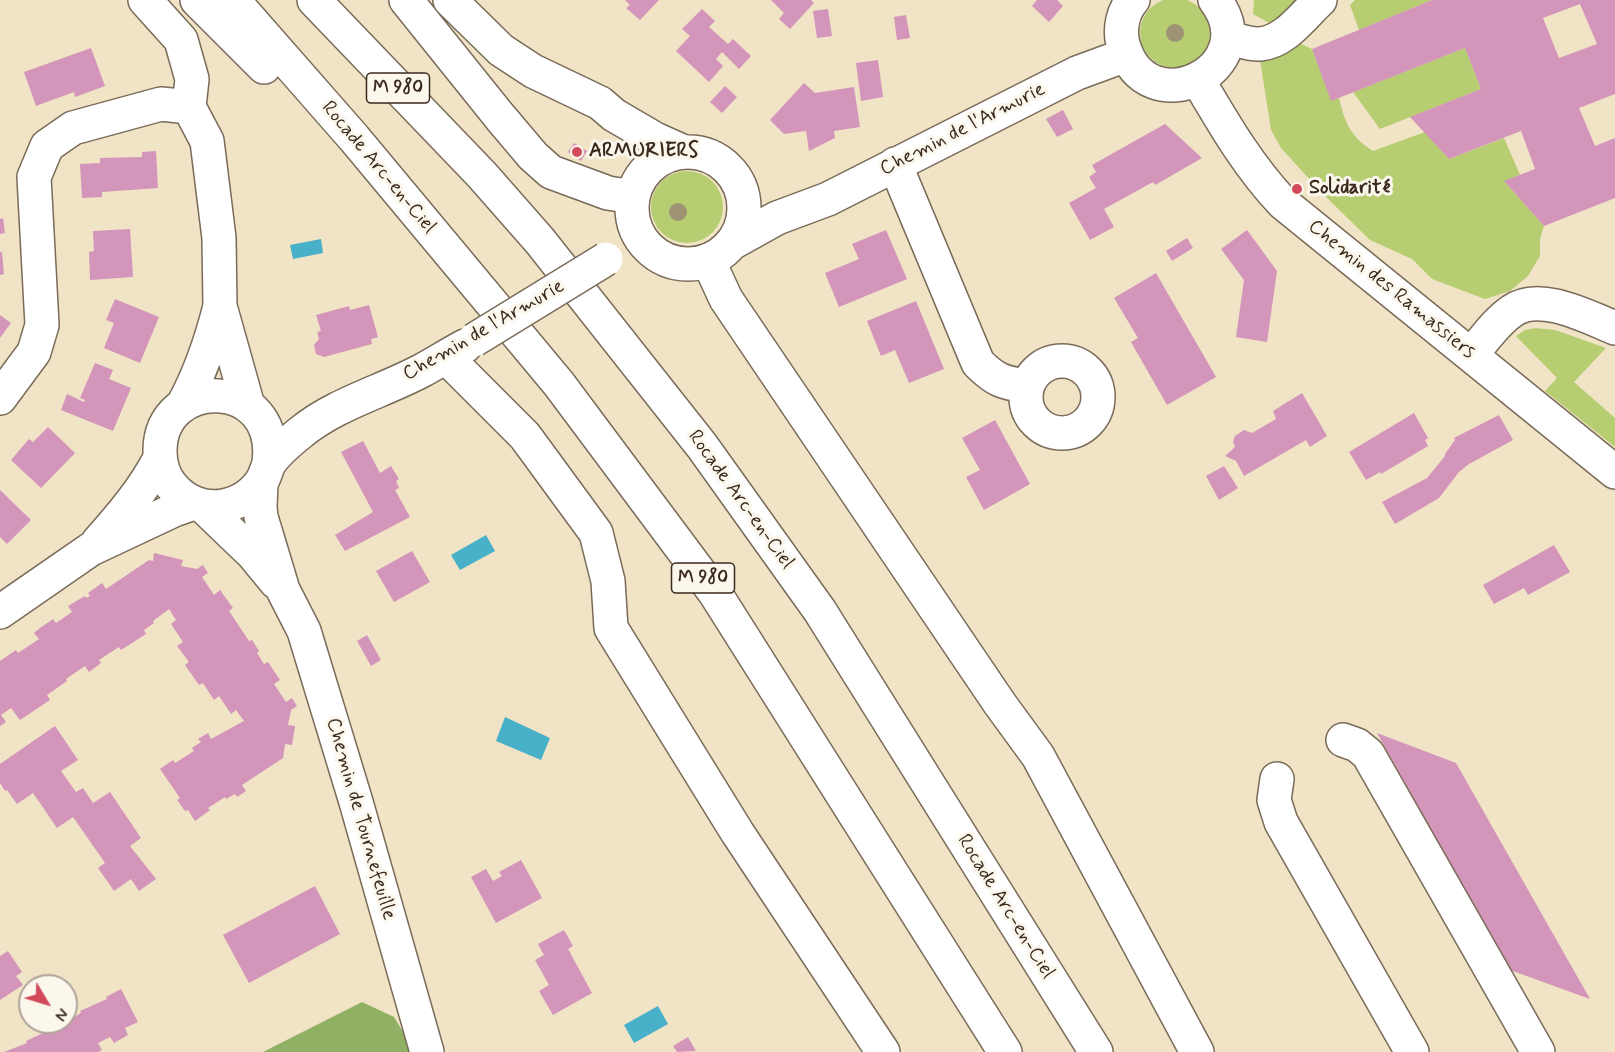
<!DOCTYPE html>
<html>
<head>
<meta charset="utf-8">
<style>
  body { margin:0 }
  #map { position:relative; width:1615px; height:1052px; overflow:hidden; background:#f0e3c6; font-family:Mynerve,sans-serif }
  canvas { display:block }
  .north { position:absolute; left:18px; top:974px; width:60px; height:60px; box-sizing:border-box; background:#fbf7ec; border:2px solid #aea59a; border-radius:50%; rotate:128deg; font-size:16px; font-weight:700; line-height:24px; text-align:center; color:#3b2a1e }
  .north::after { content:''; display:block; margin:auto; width:21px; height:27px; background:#d1495b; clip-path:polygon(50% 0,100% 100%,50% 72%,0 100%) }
</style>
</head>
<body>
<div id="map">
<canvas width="1615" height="1052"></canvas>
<div class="north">N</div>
</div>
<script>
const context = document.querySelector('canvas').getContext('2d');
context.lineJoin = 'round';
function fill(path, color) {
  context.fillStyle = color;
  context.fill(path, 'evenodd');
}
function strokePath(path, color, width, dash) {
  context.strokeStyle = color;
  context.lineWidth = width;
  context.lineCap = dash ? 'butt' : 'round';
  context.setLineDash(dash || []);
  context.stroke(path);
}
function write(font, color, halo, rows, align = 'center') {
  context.font = font + ' Mynerve,sans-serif';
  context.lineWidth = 6;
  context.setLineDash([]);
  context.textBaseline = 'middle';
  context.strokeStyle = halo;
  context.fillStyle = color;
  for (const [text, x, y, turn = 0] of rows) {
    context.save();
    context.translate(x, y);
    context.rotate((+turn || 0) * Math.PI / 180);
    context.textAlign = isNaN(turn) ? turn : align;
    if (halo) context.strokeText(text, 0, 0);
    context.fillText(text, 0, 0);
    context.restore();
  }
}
const green = new Path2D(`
  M1140 33a35 35 0 1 1 70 0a35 35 0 1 1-70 0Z
  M1254,0H1301L1273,25L1253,14Z
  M1355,0H1432L1359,30L1350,5Z
  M1299,43L1312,49L1331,100L1339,98C1345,123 1350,136 1373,151L1425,132L1449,159L1504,138L1520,175L1505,182L1544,226L1540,239V256L1528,276L1510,291L1485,299L1432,279L1412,259L1370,240L1323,194L1281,148L1271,130L1260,60Z
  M1465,48L1481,89L1380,129L1353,92Z
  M651 207a36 36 0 1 1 72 0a36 36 0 1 1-72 0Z
  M1535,328L1555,330L1606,348L1574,382L1615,418V447L1545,391L1557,378L1516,336L1525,330Z`);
const forest = new Path2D(`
  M362,1002L394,1017L415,1052H263Z`);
const water = new Path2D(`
  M321,239L323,253L293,259L290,245Z
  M486,535L495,551L460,570L451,555Z
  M505,717L550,738L541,760L496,741Z
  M658,1006L668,1024L634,1043L624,1025Z`);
const building = new Path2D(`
  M625,0H659L640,20L626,8L630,5Z
  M771,0H811L814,3L790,29L779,19L784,13Z
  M1037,0H1057L1063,6L1049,22L1032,6Z
  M1432,0H1615V94L1579,108L1595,146L1615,138V198L1544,226L1504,181L1535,169L1521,131L1449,159L1410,117L1481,89L1465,48L1331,101L1312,49ZM1580,4L1597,44L1559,58L1543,18Z
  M702,9L715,21L709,27L728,44L733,39L751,56L739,69L722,52L716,59L723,66L709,82L676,51L690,36L682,29Z
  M828,9L832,36L817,38L813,11Z
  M906,15L910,38L897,40L894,17Z
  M91,48L105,86L75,97L74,92L36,106L24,72Z
  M878,60L883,97L861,101L856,63Z
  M804,83L815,93L854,87L860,127L834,131L835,138L809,151L806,131L784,134L770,120Z
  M725,86L737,97L722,113L710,102Z
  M1063,110L1073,129L1057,137L1046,119Z
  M1165,124L1202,158L1155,185L1153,182L1104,209L1114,227L1090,240L1069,203L1096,188L1089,177L1096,172L1092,165Z
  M574,143L587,151L581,161L568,152Z
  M156,151L158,188L102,192V197L82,198L80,164L100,163V158L142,157V152Z
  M3,218L5,233L0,234V219Z
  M130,229L133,277L90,280L89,252L94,251L93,231Z
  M886,230L907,279L839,307L825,273L859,259L852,244Z
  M1247,230L1277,271L1267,342L1236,337L1244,280L1221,249Z
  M1187,238L1193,248L1172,261L1166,251Z
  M0,252H2L4,274L0,275Z
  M1156,273L1216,377L1167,405L1131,342L1138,338L1114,298Z
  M115,299L159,317L140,363L104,348L114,323L106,320Z
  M916,301L944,369L909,383L895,350L881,356L867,321Z
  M369,305L378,337L371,339L372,344L324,357L316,354L314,345L319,339L317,332L321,331L316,315L349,306L350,310Z
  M0,315L11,323L0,338Z
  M95,363L113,370L109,379L131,388L113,431L61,410L67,394L84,402L85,400L80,398Z
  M1302,393L1327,436L1310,447L1306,440L1244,476L1236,461L1225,456L1235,447L1233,442L1235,436L1244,430L1252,433L1276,419L1273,411Z
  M1414,413L1428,438L1425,440L1428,446L1381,474L1380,472L1366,480L1349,452Z
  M1499,415L1513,440L1469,464L1459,472L1439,498L1395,524L1382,502L1427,478L1445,456V454L1455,440L1454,438Z
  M995,420L1030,484L984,510L966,477L980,470L962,438Z
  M48,427L75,453L41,488L11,460L29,439L33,442Z
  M363,441L380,473L391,466L399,479L396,481L399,488L395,490L410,517L345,551L335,535L373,512L341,452Z
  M1224,466L1238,488L1219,500L1206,476Z
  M0,490L31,520L7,544L0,537Z
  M1554,545L1570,572L1528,595L1524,588L1494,604L1483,585Z
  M412,551L430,582L394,602L376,571Z
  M154,553L183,560L181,566L197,569L203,565L208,573L202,577L214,595L220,590L233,608L229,611L249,641L252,640L259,651L257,653L264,664L268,662L280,680L274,684L286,702L292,698L297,706L291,710L288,725L295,726L292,745L285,744L283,758L242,785L246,791L237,797L235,794L226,799L225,797L208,808L210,810L195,821L188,810L185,811L177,800L180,798L160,769L173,760L175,763L194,751L192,748L201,742L198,739L208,733L211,739L244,721L236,710L231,714L219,696L214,700L203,683L199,685L185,665L189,662L177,646L183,642L171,624L176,620L169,609L153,621L154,623L144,630L146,634L121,650L119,647L99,660L101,663L89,672L85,666L66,679L67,681L47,695L50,700L20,720L11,708L1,715L6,722L0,726V661L16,650L18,653L39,639L34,633L40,628L53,619L56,623L72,612L68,606L85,596L86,598L90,596L88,593L102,583L106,589L149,560L153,561Z
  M367,635L381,660L371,666L357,641Z
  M55,726L78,760L61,771L76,792L83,788L93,803L110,792L141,838L130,846L156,879L139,891L131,879L114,891L98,868L105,863L73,817L57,828L33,793L17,804L7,790L5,791L0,783V764Z
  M1377,733L1456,763L1590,999L1510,970Z
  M521,860L542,898L496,923L471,877L486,869L493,881L502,876L499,872Z
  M315,886L340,934L249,983L223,935Z
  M564,930L573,946L568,949L592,993L553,1015L539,991L549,985L535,960L544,955L538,944Z
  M8,951L22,972L16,976L23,985L0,1000V956Z
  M121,989L138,1022L125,1028L128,1035L114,1043L110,1037L98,1043L102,1050L98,1052H4L27,1043L26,1041L54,1028L53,1026L60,1022H66L81,1013L80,1011L107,999L106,997Z
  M688,1037L696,1051L677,1052L673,1046Z`);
const minor = new Path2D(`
  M145,0L181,40L192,79L189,107
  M406,0L500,117L533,156L551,172L608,193L633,197
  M450,0L501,50L533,71L600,103L614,115L655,139L684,152
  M1133,0C1123,11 1119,29 1123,44C1146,128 1267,68 1215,0
  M1228,38C1238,40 1250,45 1260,44C1285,42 1303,16 1320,0
  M1198,80C1224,124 1248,166 1283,203L1615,472
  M632 208a56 56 0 1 1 112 0a56 56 0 1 1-112 0Z
  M895,164L978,363C995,380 1003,383 1027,386
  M732,243L777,218L828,199L1077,73L1126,55
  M708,260L726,299L1000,704L1038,756L1197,1052
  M1471,355C1484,340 1496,322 1512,311C1539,291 1588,317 1615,328
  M446,357L525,436L596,533L608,581L611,628L737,832L883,1052
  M1026 397a36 36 0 1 1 72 0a36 36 0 1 1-72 0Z
  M0,398L34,352L42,325L34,177L47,146L73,128L161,104L189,107L207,141L219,238L220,306L248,406
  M183,405C201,372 211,342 220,306
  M269,463C280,376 160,375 160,451C160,463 163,475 171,485C184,501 203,509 223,506C240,503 255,493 263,479C266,473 267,467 270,462C278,451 290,441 300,433C335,404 381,392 421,371C436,363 450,354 465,346
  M261,482L260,507L261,517L283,590L304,631L356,802L427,1052
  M203,506L253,554L276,582
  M98,542C122,515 144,489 160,458
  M0,612L91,549L174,510L194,503
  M1343,740L1357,745L1368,754L1538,1052
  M1277,779L1274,800L1281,822L1412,1052`);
const highway = new Path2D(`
  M197,0L264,67
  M233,0L354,138L559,384L715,593L1005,1052
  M314,0L482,175L540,241L702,446L820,611L1096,1052`);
const minorBridge = new Path2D(`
  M474,340L606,259`);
const trees = [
  [1175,33],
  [678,212]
];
const markers = [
  [577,152,6,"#d1495b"],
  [1297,189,6,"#d1495b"]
];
const shields = [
  [398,88,63],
  [703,578,63]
];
const shieldNames = [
  ["M 980",398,88],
  ["M 980",703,578]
];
const streetNames = [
  ["Chemin de l'Armurie",963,130,-27],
  ["Rocade Arc-en-Ciel",378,168,50],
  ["Chemin des Ramassiers",1391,290,39],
  ["Chemin de l'Armurie",484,331,-30],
  ["Rocade Arc-en-Ciel",740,500,54],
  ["Chemin de Tournefeuille",360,819,74],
  ["Rocade Arc-en-Ciel",1005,907,58]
];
const poiNames = [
  ["ARMURIERS",589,152],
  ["Solidarité",1309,189]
];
fill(green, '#b6cd72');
fill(forest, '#90b064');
fill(water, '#49b0c9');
fill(building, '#d395b9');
strokePath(minor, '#7a6b59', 36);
strokePath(highway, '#7a6b59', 36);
strokePath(minor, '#fff', 33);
strokePath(highway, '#fff', 33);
strokePath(minorBridge, '#7a6b59', 36, []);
strokePath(minorBridge, '#fff', 33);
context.fillStyle = '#9e9475';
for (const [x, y] of trees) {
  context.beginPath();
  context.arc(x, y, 9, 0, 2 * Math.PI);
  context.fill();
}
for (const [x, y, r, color] of markers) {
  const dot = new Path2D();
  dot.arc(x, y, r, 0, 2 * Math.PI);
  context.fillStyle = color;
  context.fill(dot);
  strokePath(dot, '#fbf7ec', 2);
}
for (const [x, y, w] of shields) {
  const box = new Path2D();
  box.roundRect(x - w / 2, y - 15, w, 30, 4.5);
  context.fillStyle = '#fbf7ec';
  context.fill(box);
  strokePath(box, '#3b2a1e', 1.5);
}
write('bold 18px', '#3b2a1e', null, shieldNames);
write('20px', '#3b2a1e', '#fbf7ec', streetNames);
write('bold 20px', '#3b2a1e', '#fbf7ec', poiNames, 'left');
</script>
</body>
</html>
